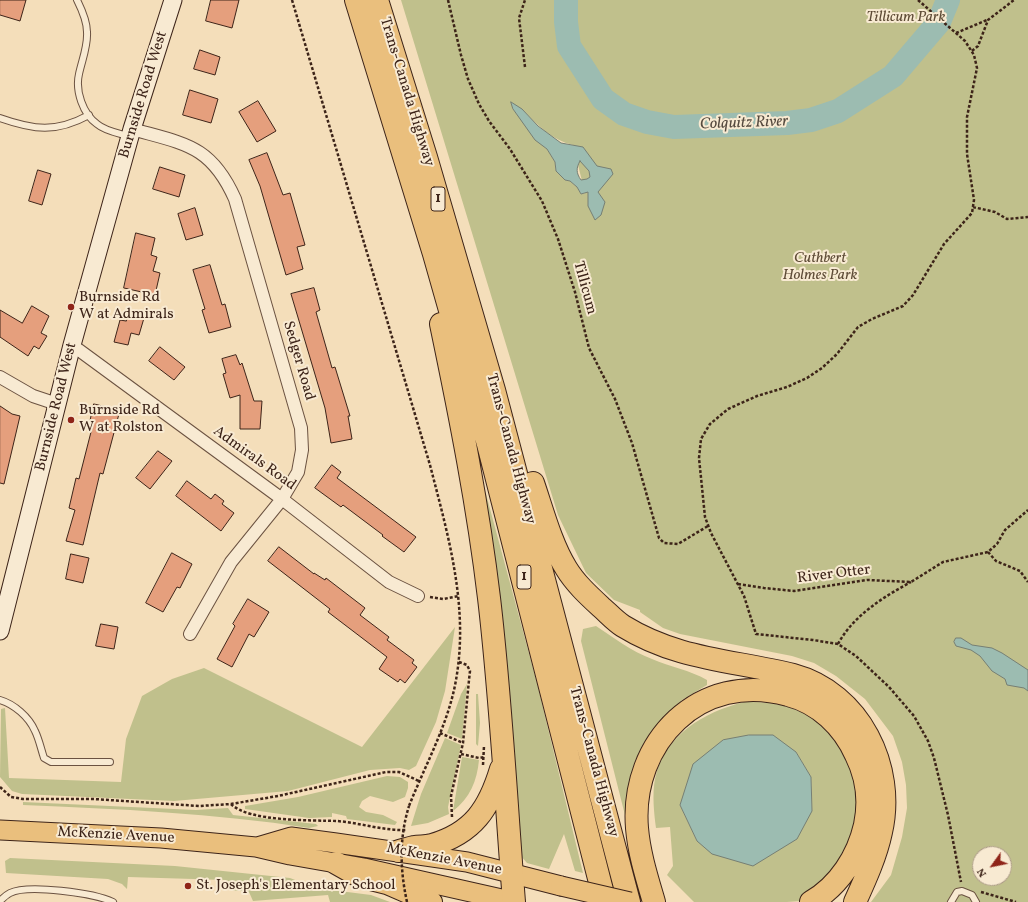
<!DOCTYPE html>
<html>
<head>
<meta charset="utf-8">
<style>
  body { margin:0 }
  #map { position:relative; width:1028px; height:902px; overflow:hidden; background:#f4deba; font-family:Vollkorn,serif }
  canvas { display:block }
  .north { position:absolute; left:972px; top:846px; width:40px; height:40px; box-sizing:border-box; background:#f8ead2; border:1px solid #ad9b88; border-radius:50%; rotate:237deg; font-size:11px; font-weight:700; line-height:16px; text-align:center; color:#3d2419 }
  .north::after { content:''; display:block; margin:auto; width:14px; height:18px; background:#8f2418; clip-path:polygon(50% 0,100% 100%,50% 72%,0 100%) }
</style>
</head>
<body>
<div id="map">
<canvas width="1028" height="902"></canvas>
<div class="north">N</div>
</div>
<script>
const context = document.querySelector('canvas').getContext('2d');
context.lineJoin = 'round';
function fill(path, color) {
  context.fillStyle = color;
  context.fill(path, 'evenodd');
}
function strokePath(path, color, width, dash) {
  context.strokeStyle = color;
  context.lineWidth = width;
  context.lineCap = dash ? 'butt' : 'round';
  context.setLineDash(dash || []);
  context.stroke(path);
}
function write(font, color, halo, rows, align = 'center') {
  context.font = font + ' Vollkorn,serif';
  context.lineWidth = 4;
  context.setLineDash([]);
  context.textBaseline = 'middle';
  context.strokeStyle = halo;
  context.fillStyle = color;
  for (const [text, x, y, turn = 0] of rows) {
    context.save();
    context.translate(x, y);
    context.rotate((+turn || 0) * Math.PI / 180);
    context.textAlign = isNaN(turn) ? turn : align;
    if (halo) context.strokeText(text, 0, 0);
    context.fillText(text, 0, 0);
    context.restore();
  }
}
const green = new Path2D(`
  M401,0H1028V902H871L891,875L902,837L907,808L906,785L902,762L893,736L865,699L836,676L814,663L792,656L680,634L663,628L640,612V610L614,600L586,573L558,515ZM513,109H522C537,125 552,140 573,145L585,193L581,194L577,187L570,181L565,180L556,171L555,162L547,149ZM980,854H1004V878H980Z
  M478,470L486,494L537,683L583,873L575,871L564,834L549,869L527,863L520,855Z
  M596,626C614,638 631,651 652,659C670,667 690,670 707,680V685L682,700L649,735L635,761L629,802V831L581,641L583,629Z
  M455,627L445,691L436,722L416,766L409,770L400,768L370,770L288,791L174,801L22,794L12,791L0,777L1,709L5,708L9,778L121,782L126,739L142,696L172,679L204,668L362,747Z
  M467,684L462,739L447,733L461,694Z
  M476,694H478L480,723L478,746L476,744Z
  M744,702C766,702 783,703 803,713C851,735 873,809 847,855C844,860 840,865 836,869C826,883 816,894 800,901C793,902 781,902 773,902C747,902 720,902 694,902L667,875L673,866L670,827L656,828C654,813 652,794 655,779C664,735 704,712 744,702ZM796,752L811,777L812,811L697,841L680,805Z
  M445,738L461,745L448,807L449,814L428,823L411,826L421,794Z
  M462,757L479,760C477,781 470,798 453,811Z
  M387,776L400,777L408,782V788L405,797L393,802L370,796L362,801L359,807L366,812L383,815L397,822L395,825L347,819L346,816L332,813V817L309,818L245,809V806L298,797Z
  M23,802L196,810L228,808L233,815L316,824L318,826L309,828C214,813 118,809 23,805Z
  M10,858L175,866L290,878L316,888L371,895L390,902H330L328,895L253,901L249,892L230,890L227,888L226,880L128,877L127,889L122,884L108,879L6,873L5,861Z`);
const water = new Path2D(`
  M511,102L522,109L538,126L561,143L583,147L597,166L611,169L613,174L598,192L605,202L601,215L595,220L588,206V192L581,194L577,187L570,181L565,180L556,171L555,162L547,149L535,140L513,109ZM580,161L589,171L590,177L587,179L581,180C576,173 576,168 580,161Z
  M956,638H961L972,645L992,648L1002,653L1028,670V691L1024,688L1007,685L1005,679L992,671L980,656L971,650L956,646L954,642Z
  M749,735H773L796,752L811,777L812,811L797,839L753,866L712,854L697,841L680,805L693,764L723,740Z`);
const river = new Path2D(`
  M566,0V22L569,46L603,99L624,114L647,122L674,127L787,123L811,120L838,111L893,76L939,22L948,0`);
const building = new Path2D(`
  M0,0H26L20,21L0,15Z
  M211,0H239L232,28L206,21Z
  M200,50L220,57L215,75L194,69Z
  M190,90L218,99L211,123L183,115Z
  M258,101L276,131L257,142L239,112Z
  M267,153L283,195L290,193L305,245L297,247L303,269L286,275L260,186L249,160Z
  M160,167L185,175L179,197L153,189Z
  M38,170L51,174L42,205L29,201Z
  M195,208L203,235L186,240L178,214Z
  M136,233L155,238L151,255L157,257L153,271L160,273L155,295L124,288Z
  M210,265L222,305L225,304L231,327L209,333L202,310L205,309L193,270Z
  M314,288L320,310L316,312L332,368L335,367L350,416H348L352,439L331,443L325,408L291,294Z
  M32,306L49,316L41,333L47,336L39,349L34,346L28,356L0,337V310L22,323Z
  M127,314L144,318L139,335L131,333L128,345L114,342L120,320L126,321Z
  M160,347L185,367L174,380L149,361Z
  M236,355L240,365L242,363L254,401H262L260,429H240V395L230,398L223,374L226,373L222,359Z
  M94,404L120,410L103,474L100,473L83,545L66,541L75,510L69,508L76,478L79,479L92,428L89,427Z
  M0,406L12,414L20,416L4,484L0,483Z
  M158,451L172,461L150,489L136,478Z
  M332,465L341,472L337,478L416,537L404,552L382,536L383,535L343,505L341,507L315,488Z
  M187,481L211,499L215,494L224,501L222,504L234,513L221,531L176,496Z
  M279,547L314,574V573L325,580L326,578L365,608L360,615L389,637L387,640L414,660L412,663L417,667L405,683L400,679L398,682L379,669L387,657L328,612L330,609L268,561Z
  M172,553L192,564L180,588L177,587L163,612L146,603Z
  M71,554L89,558L83,583L66,579Z
  M248,599L269,612L254,637L249,634L232,667L217,659L235,626L233,624Z
  M101,624L118,627L114,649L96,646Z`);
const path = new Path2D(`
  M292,0L430,465C449,539 471,613 454,690C445,730 424,768 409,806
  M448,0L461,55L468,79L479,104L489,121L510,149L542,201L558,239L575,292L589,348L615,399L632,443L659,538L664,543L678,544L708,526
  M918,0L965,41L974,55L977,68L967,117V154L974,200L972,213L944,244L913,295L903,306L872,319L858,327L837,354L822,368L807,378L787,387L757,396L728,409L710,424L701,439L699,458L705,517L711,533L744,596L756,634L813,640L838,644L856,656L889,687L914,716L928,741L934,758L948,815L961,882
  M956,33L987,20
  M972,51L978,46L988,20L1014,0
  M525,67L519,18L525,0
  M973,207L995,212L1007,219L1028,217
  M988,552L996,561L1020,571L1028,582
  M738,584L764,588L794,591L867,580L911,582L943,562L988,552L997,544L1005,530L1028,510
  M430,597L443,599L459,596
  M838,644C853,616 883,597 911,582
  M440,733L463,743
  M461,754L479,758L484,757
  M483,765L484,746
  M0,787L11,797L23,799H94L199,806L231,804L278,796L386,772H399L419,781
  M231,804C249,822 311,820 337,821C361,823 384,831 407,830
  M452,817L451,796L463,743L469,680L470,671L467,665L459,662
  M981,892L1016,902`);
const lane = new Path2D(`
  M77,0C82,10 87,21 87,32C88,46 82,60 79,74C75,91 83,114 97,124C105,131 118,133 128,136
  M0,118C34,130 56,133 89,115
  M0,700C14,704 29,717 35,731C39,739 41,749 44,758L51,762H110
  M0,901C3,898 6,895 10,893C28,884 94,893 113,902
  M951,902L957,892L962,891L972,895L976,902`);
const street = new Path2D(`
  M132,129C185,144 211,145 235,199L301,428L302,450L298,472L282,499L231,562L190,634
  M72,345L282,499L389,582L418,596
  M0,377L33,396L57,404`);
const secondary = new Path2D(`
  M0,631L72,345L132,129L173,0`);
const primary = new Path2D(`
  M0,830L161,838L256,847L290,855L364,868L515,902
  M257,847L291,837L336,843L467,862L561,886`);
const highway = new Path2D(`
  M356,0L434,254L488,444L605,902
  M377,0L426,157L494,390L629,902
  M441,324C460,415 478,506 489,598C501,699 506,801 514,902
  M533,483C542,509 551,544 566,568C575,583 588,595 601,607C608,613 615,621 623,626C678,660 733,660 793,675C860,693 896,767 881,832C876,856 865,880 855,902
  M399,851C404,850 409,848 414,847C420,846 426,847 432,845C473,833 489,809 501,769
  M336,863L359,876L387,883L431,902
  M654,902C647,878 639,853 637,828C630,742 700,670 788,695C819,703 843,726 856,755C867,777 870,801 865,825C858,856 839,886 811,902`);
const pathBridge = new Path2D(`
  M407,902C400,870 399,838 409,806`);
const primaryBridge = new Path2D(`
  M561,886L630,902`);
const markers = [
  [71,307,4,"#8f2418"],
  [71,420,4,"#8f2418"],
  [188,886,4,"#8f2418"]
];
const shields = [
  [438,199,14],
  [524,577,14]
];
const shieldNames = [
  ["1",438,199],
  ["1",524,577]
];
const parkNames = [
  ["Tillicum Park",906,18],
  ["Cuthbert",820,259],
  ["Holmes Park",820,276]
];
const streetNames = [
  ["Trans-Canada Highway",406,92,73],
  ["Burnside Road West",144,95,-73],
  ["Tillicum",584,288,75],
  ["Sedger Road",298,361,74],
  ["Burnside Road West",57,407,-76],
  ["Trans-Canada Highway",510,449,75],
  ["Admirals Road",254,459,36],
  ["River Otter",834,575,-7],
  ["Trans-Canada Highway",593,762,75],
  ["McKenzie Avenue",116,836,3],
  ["McKenzie Avenue",444,860,11]
];
const poiNames = [
  ["Burnside Rd",79,298],
  ["W at Admirals",79,315],
  ["Burnside Rd",79,411],
  ["W at Rolston",79,428],
  ["St. Joseph's Elementary School",196,886]
];
const waterNames = [
  ["Colquitz River",744,124,-2]
];
fill(green, '#c0c08c');
fill(water, '#9cbcb1');
strokePath(water, '#767f74', 1);
strokePath(river, '#9cbcb1', 24);
fill(building, '#e59f7d');
strokePath(building, '#3d2419', 1);
strokePath(lane, '#6b5241', 8);
strokePath(street, '#6b5241', 14);
strokePath(secondary, '#3d2419', 19);
strokePath(primary, '#3d2419', 21);
strokePath(highway, '#3d2419', 24);
strokePath(path, '#3d2419', 2.5, [3, 2]);
strokePath(lane, '#f8ead2', 6);
strokePath(street, '#f8ead2', 12);
strokePath(secondary, '#f8ead2', 17);
strokePath(primary, '#eabf7d', 19);
strokePath(highway, '#eabf7d', 22);
strokePath(primaryBridge, '#3d2419', 21, []);
strokePath(pathBridge, '#3d2419', 2.5, [3, 2]);
strokePath(primaryBridge, '#eabf7d', 19);
for (const [x, y, r, color] of markers) {
  const dot = new Path2D();
  dot.arc(x, y, r, 0, 2 * Math.PI);
  context.fillStyle = color;
  context.fill(dot);
  strokePath(dot, '#f8ead2', 1.5);
}
for (const [x, y, w] of shields) {
  const box = new Path2D();
  box.roundRect(x - w / 2, y - 12, w, 24, 3);
  context.fillStyle = '#f8ead2';
  context.fill(box);
  strokePath(box, '#3d2419', 1);
}
write('bold 14px', '#3d2419', null, shieldNames);
write('italic 15px', '#5e4b36', '#f8ead2', parkNames);
write('15px', '#3d2419', '#f8ead2', streetNames);
write('15px', '#3d2419', '#f8ead2', poiNames, 'left');
write('italic 16px', '#554a3f', '#f8ead2', waterNames);
</script>
</body>
</html>
